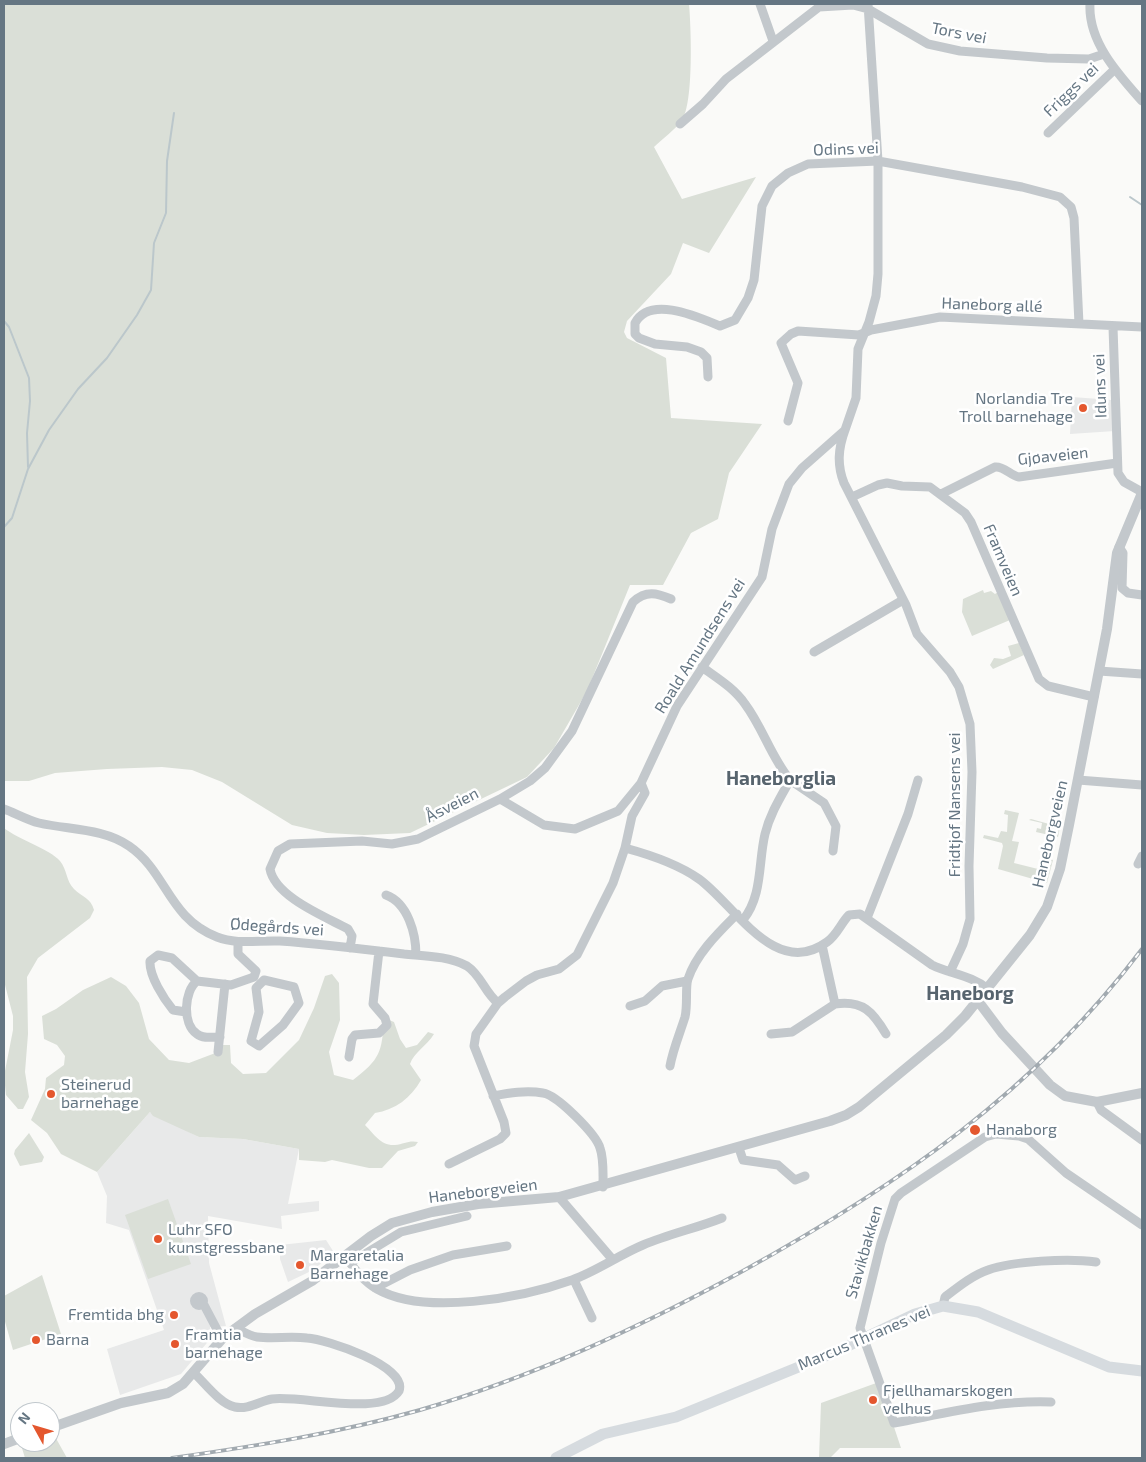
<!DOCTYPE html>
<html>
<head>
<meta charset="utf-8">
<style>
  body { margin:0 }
  #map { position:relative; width:1146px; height:1462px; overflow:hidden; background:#fafaf8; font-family:"Exo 2",sans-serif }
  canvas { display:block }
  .frame { position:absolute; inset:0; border:5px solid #657683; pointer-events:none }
  .north { position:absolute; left:10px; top:1402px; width:50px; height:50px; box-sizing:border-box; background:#fff; border:1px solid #c1c8cd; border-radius:50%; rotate:309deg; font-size:14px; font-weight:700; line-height:20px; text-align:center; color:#657683 }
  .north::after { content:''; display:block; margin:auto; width:18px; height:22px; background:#e4572e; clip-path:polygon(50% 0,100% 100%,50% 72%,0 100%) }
</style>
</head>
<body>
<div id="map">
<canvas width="1146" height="1462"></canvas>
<div class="frame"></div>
<div class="north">N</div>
</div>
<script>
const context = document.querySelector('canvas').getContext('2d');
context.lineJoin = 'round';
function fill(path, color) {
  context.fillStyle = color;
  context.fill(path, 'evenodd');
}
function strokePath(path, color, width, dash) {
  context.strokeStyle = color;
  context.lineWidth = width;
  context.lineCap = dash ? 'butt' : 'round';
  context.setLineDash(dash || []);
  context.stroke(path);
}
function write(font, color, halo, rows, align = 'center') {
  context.font = font + ' "Exo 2",sans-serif';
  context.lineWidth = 5;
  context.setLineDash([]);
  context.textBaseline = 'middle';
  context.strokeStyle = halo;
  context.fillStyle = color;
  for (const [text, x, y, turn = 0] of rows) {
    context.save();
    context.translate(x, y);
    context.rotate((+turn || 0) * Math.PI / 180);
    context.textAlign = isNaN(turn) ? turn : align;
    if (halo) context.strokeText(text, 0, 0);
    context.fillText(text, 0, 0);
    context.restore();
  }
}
const built = new Path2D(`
  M1072,397L1113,400L1115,431L1070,434Z
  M150,1112L199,1137L243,1139L299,1149L288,1204L319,1201V1211L281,1216L282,1229L208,1216L209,1263L226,1326L210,1327L211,1338L181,1374L120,1395L107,1349L164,1330L129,1230L106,1223L107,1196L97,1172Z
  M326,1240L335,1254L309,1272L288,1282L280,1259V1245Z`);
const green = new Path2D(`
  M4,4H689C691,26 694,103 682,120C675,130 663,138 654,147L682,199L756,177L709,253L683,243L671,274L627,321L624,332L627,338L666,358L671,418L762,424L729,473L718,519L691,533L663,585H630L587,691L554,748L527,777L410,833L364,835L327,833L292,825L222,782L192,770L162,767L107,769L55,773L29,781H4Z
  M983,590L984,593L991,591L995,594L998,592L1010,620L972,636L962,612L963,599Z
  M1019,643L1024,655L993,669L990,665L994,658L1003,659L1011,656L1008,646Z
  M1005,810L1019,813L1012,841L1019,842L1014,863L1046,871L1049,859L1053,860L1047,883L998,869L1003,846L1002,843L983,838L984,835L998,838L1001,831L1007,832L1008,815L1004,814Z
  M1031,819L1060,827L1058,837L1036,832L1037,828L1041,829L1042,823L1029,820Z
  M4,828C19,840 50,849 60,861C67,869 66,881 74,889C82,897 91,898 94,910L90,918L38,958L27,977L28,1034L25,1072L29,1097L23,1109H18L6,1095L4,1076L13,1030V1016L4,981Z
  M332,974L339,983L340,1020L329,1052L334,1075L353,1080C380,1059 382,1053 384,1018L394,1022L400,1039L406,1048L417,1045L428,1032L434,1034C427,1046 414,1052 410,1064L421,1080C411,1098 395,1110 375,1113L365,1125C374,1134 381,1146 395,1145C404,1144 409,1140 418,1142L415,1146L398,1151L382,1168H369L332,1160L325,1162L299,1160V1149L243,1139L199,1137L153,1116L150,1112L97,1172L61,1154L47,1133L31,1120L45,1089L46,1078L64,1065L65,1056L57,1045L44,1039L42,1016L56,1009L83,990L111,977L126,986L139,1003L149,1039L169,1060L189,1063L218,1052L223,1045H230L231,1063L243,1074L266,1073L299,1040L314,1008L325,976Z
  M29,1133L44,1157L42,1162L20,1166L14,1154L15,1150Z
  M168,1199L191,1264L148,1279L125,1215Z
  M42,1275L61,1334L13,1350L4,1318V1296Z
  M879,1382L901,1448H840L830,1458H819L821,1403Z
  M53,1433L67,1458H25L21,1445L28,1442H50V1434Z`);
const stream = new Path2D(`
  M1130,197L1142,205
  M4,321L9,327L29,378L30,401L27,433L28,467
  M4,527L12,518L28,469L49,430L78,389L107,358L137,315L151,290L154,243L166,213L167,161L174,113`);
const minor = new Path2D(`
  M760,4L773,41
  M1090,4C1088,42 1119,75 1142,101
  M680,124L703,104L726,79L819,7L853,5L868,9L928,44L960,51L1047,58L1089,59L1104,54
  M1048,133L1115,69
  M1113,327L1118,473L1124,482L1142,492
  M708,377L707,358L701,352L687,347L655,344L639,338L635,334V323C650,295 698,317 720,326L735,320L748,298L754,280L762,206L772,186L788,173L808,164L878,161L1022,187L1060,197L1071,207L1074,218L1079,324
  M788,421L798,383L781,343L791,334L798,331L859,335L871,330L940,317L1142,327
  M845,430C838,449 837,465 844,483L906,605L917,634L950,672L959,687L970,724L972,772L969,866L970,919L963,944L950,972
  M941,494L995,467C1004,466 1010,475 1019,477L1117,463
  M852,497L878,485L887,483L902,486L930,487L965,513L971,522L1039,679L1048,686L1094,697
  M1119,547L1123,553L1122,588L1128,593L1142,595
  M814,652L903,600
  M702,667C717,678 734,688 745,704C763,728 771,757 790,780C780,798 770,814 765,834C758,863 763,895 743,920
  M1099,671L1142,674
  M790,780L824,803L836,826L833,851
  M1078,780L1142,785
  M500,799L544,825L575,829L618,811L641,783
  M4,809C15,813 27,820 39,823C69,830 103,828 129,846C167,872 168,918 217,937C237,945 259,940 280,941C322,944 363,949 404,954C425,956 449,956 467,966C481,975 485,993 498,1003
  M625,848C651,855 678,864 699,879C735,905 775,980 827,942C837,935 841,923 849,915L860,914L932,965C950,974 971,975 988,989
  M1138,864L1142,856
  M386,895C408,903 416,934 416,955
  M867,918L908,814L918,780
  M350,948L352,936L348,929C326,917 275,897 270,869L278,851L290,844L362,841L392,844L418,839L500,799L530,781L545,768L572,731L633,602C646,590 657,593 671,599
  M264,980L294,987L299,1003L283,1025L259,1046L251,1041L259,1012L256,988Z
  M835,1004C863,1000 873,1012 886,1034
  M630,1006L645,1001L662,986L687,981
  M186,1012L173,1010C164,999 149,976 150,961L158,955L172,958L197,981
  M771,1034L792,1032L835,1004L822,945
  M220,1037C213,1037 203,1039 197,1034C182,1024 184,991 197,981L231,985L254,977L256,971L238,954V942
  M218,1052L225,984
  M349,1057L352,1039L355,1035L379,1033L387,1025L385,1018L373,1004L379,951
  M670,1066C673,1049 680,1033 685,1017C688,1004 685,987 688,979C696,954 719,932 737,914
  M493,1096C509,1093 526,1090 543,1093C557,1095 596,1134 600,1148C604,1159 603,1175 603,1187
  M1097,1102L1101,1110L1142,1140
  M739,1148L743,1160L778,1165L795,1180L805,1176
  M449,1164L500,1139L506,1133L504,1122L474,1046L476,1034L498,1003L505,997L526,981L537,975L559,969L577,955L613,883L625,848L632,816L645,793L641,783L677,706L762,577L772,529L789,484L802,468L845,430L856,398L858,349L869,322L876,296L878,274V161L868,4
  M559,1197L613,1260
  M345,1256C354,1268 363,1281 377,1289C424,1316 522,1298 572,1280C597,1271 619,1255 643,1245C669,1234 697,1228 722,1218
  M350,1263L401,1232L467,1216
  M574,1280L592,1318
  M375,1288L410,1270L453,1255L507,1246
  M194.5 1301a4.5 4.5 0 1 1 9 0a4.5 4.5 0 1 1-9 0Z
  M203,1303L222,1339
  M943,1306L945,1297C958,1287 973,1275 988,1270C1013,1261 1069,1258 1096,1262
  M194,1373C205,1383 220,1404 235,1407C248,1410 260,1401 272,1399C301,1395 383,1417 399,1391C408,1366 326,1339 307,1338C290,1336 273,1339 257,1337C250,1336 242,1331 236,1328
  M1051,1402C997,1400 947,1413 894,1423L860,1328L881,1243L895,1199L901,1193L985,1137L996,1134L1019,1136L1028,1139L1066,1173L1142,1225`);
const tertiary = new Path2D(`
  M978,1001L1002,1033L1050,1085L1065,1096L1097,1102L1142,1093
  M50,1428L121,1403L168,1393L183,1384L222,1339L236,1328L255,1314L312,1281L371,1236L392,1223L432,1212L478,1204L559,1197L830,1121L846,1115L859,1107L946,1035L965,1016L1030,935L1047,907L1060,869L1069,825L1107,629L1117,553L1142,493
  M4,1444L20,1438`);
const secondary = new Path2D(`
  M556,1458L603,1434L676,1417L833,1353L915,1314L943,1306L978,1312L1109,1367L1142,1371`);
const rail = new Path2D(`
  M172,1458C256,1446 339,1433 420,1410C533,1377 638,1328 741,1272C897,1186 1033,1093 1142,949`);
const markers = [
  [1083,408,5,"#e4572e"],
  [51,1094,5,"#e4572e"],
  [975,1130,6,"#e4572e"],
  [158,1239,5,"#e4572e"],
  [300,1265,5,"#e4572e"],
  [174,1315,5,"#e4572e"],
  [36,1340,5,"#e4572e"],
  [175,1344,5,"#e4572e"],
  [873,1400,5,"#e4572e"]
];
const streetNames = [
  ["Tors vei",959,33,11],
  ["Friggs vei",1071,90,-44],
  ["Odins vei",846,149,-2],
  ["Haneborg allé",992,305,2],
  ["Iduns vei",1100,386,-92],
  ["Gjøaveien",1053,456,-6],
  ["Framveien",1003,560,67],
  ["Roald Amundsens vei",700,646,-58],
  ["Åsveien",452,805,-27],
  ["Fridtjof Nansens vei",955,805,-90],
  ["Haneborgveien",1050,834,-77],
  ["Ødegårds vei",277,927,4],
  ["Haneborgveien",483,1191,-7],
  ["Stavikbakken",864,1252,-74],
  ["Marcus Thranes vei",864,1338,-23]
];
const poiNames = [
  ["Norlandia Tre",1073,399,"right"],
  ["Troll barnehage",1073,417,"right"],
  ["Steinerud",61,1085],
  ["barnehage",61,1103],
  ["Hanaborg",986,1130],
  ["Luhr SFO",168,1230],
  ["kunstgressbane",168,1248],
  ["Margaretalia",310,1256],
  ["Barnehage",310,1274],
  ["Fremtida bhg",164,1315,"right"],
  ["Framtia",185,1335],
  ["barnehage",185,1353],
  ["Barna",46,1340],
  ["Fjellhamarskogen",883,1391],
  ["velhus",883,1409]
];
const quarterNames = [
  ["Haneborglia",781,779],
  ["Haneborg",970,994]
];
fill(built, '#e8e9e9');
fill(green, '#dadfd7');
strokePath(stream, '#bbc7cb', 2);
strokePath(minor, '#c3c8cc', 9);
strokePath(tertiary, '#c3c8cc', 10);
strokePath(secondary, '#d6dbdf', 11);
strokePath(rail, '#a2aab0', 4);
strokePath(rail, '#fff', 2, [5.5]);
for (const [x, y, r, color] of markers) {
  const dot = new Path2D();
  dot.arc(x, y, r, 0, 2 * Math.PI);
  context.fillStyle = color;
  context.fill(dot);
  strokePath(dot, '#fff', 2);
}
write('16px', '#657683', '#fff', streetNames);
write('16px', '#657683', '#fff', poiNames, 'left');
write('bold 19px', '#57646e', '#fff', quarterNames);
</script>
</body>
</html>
